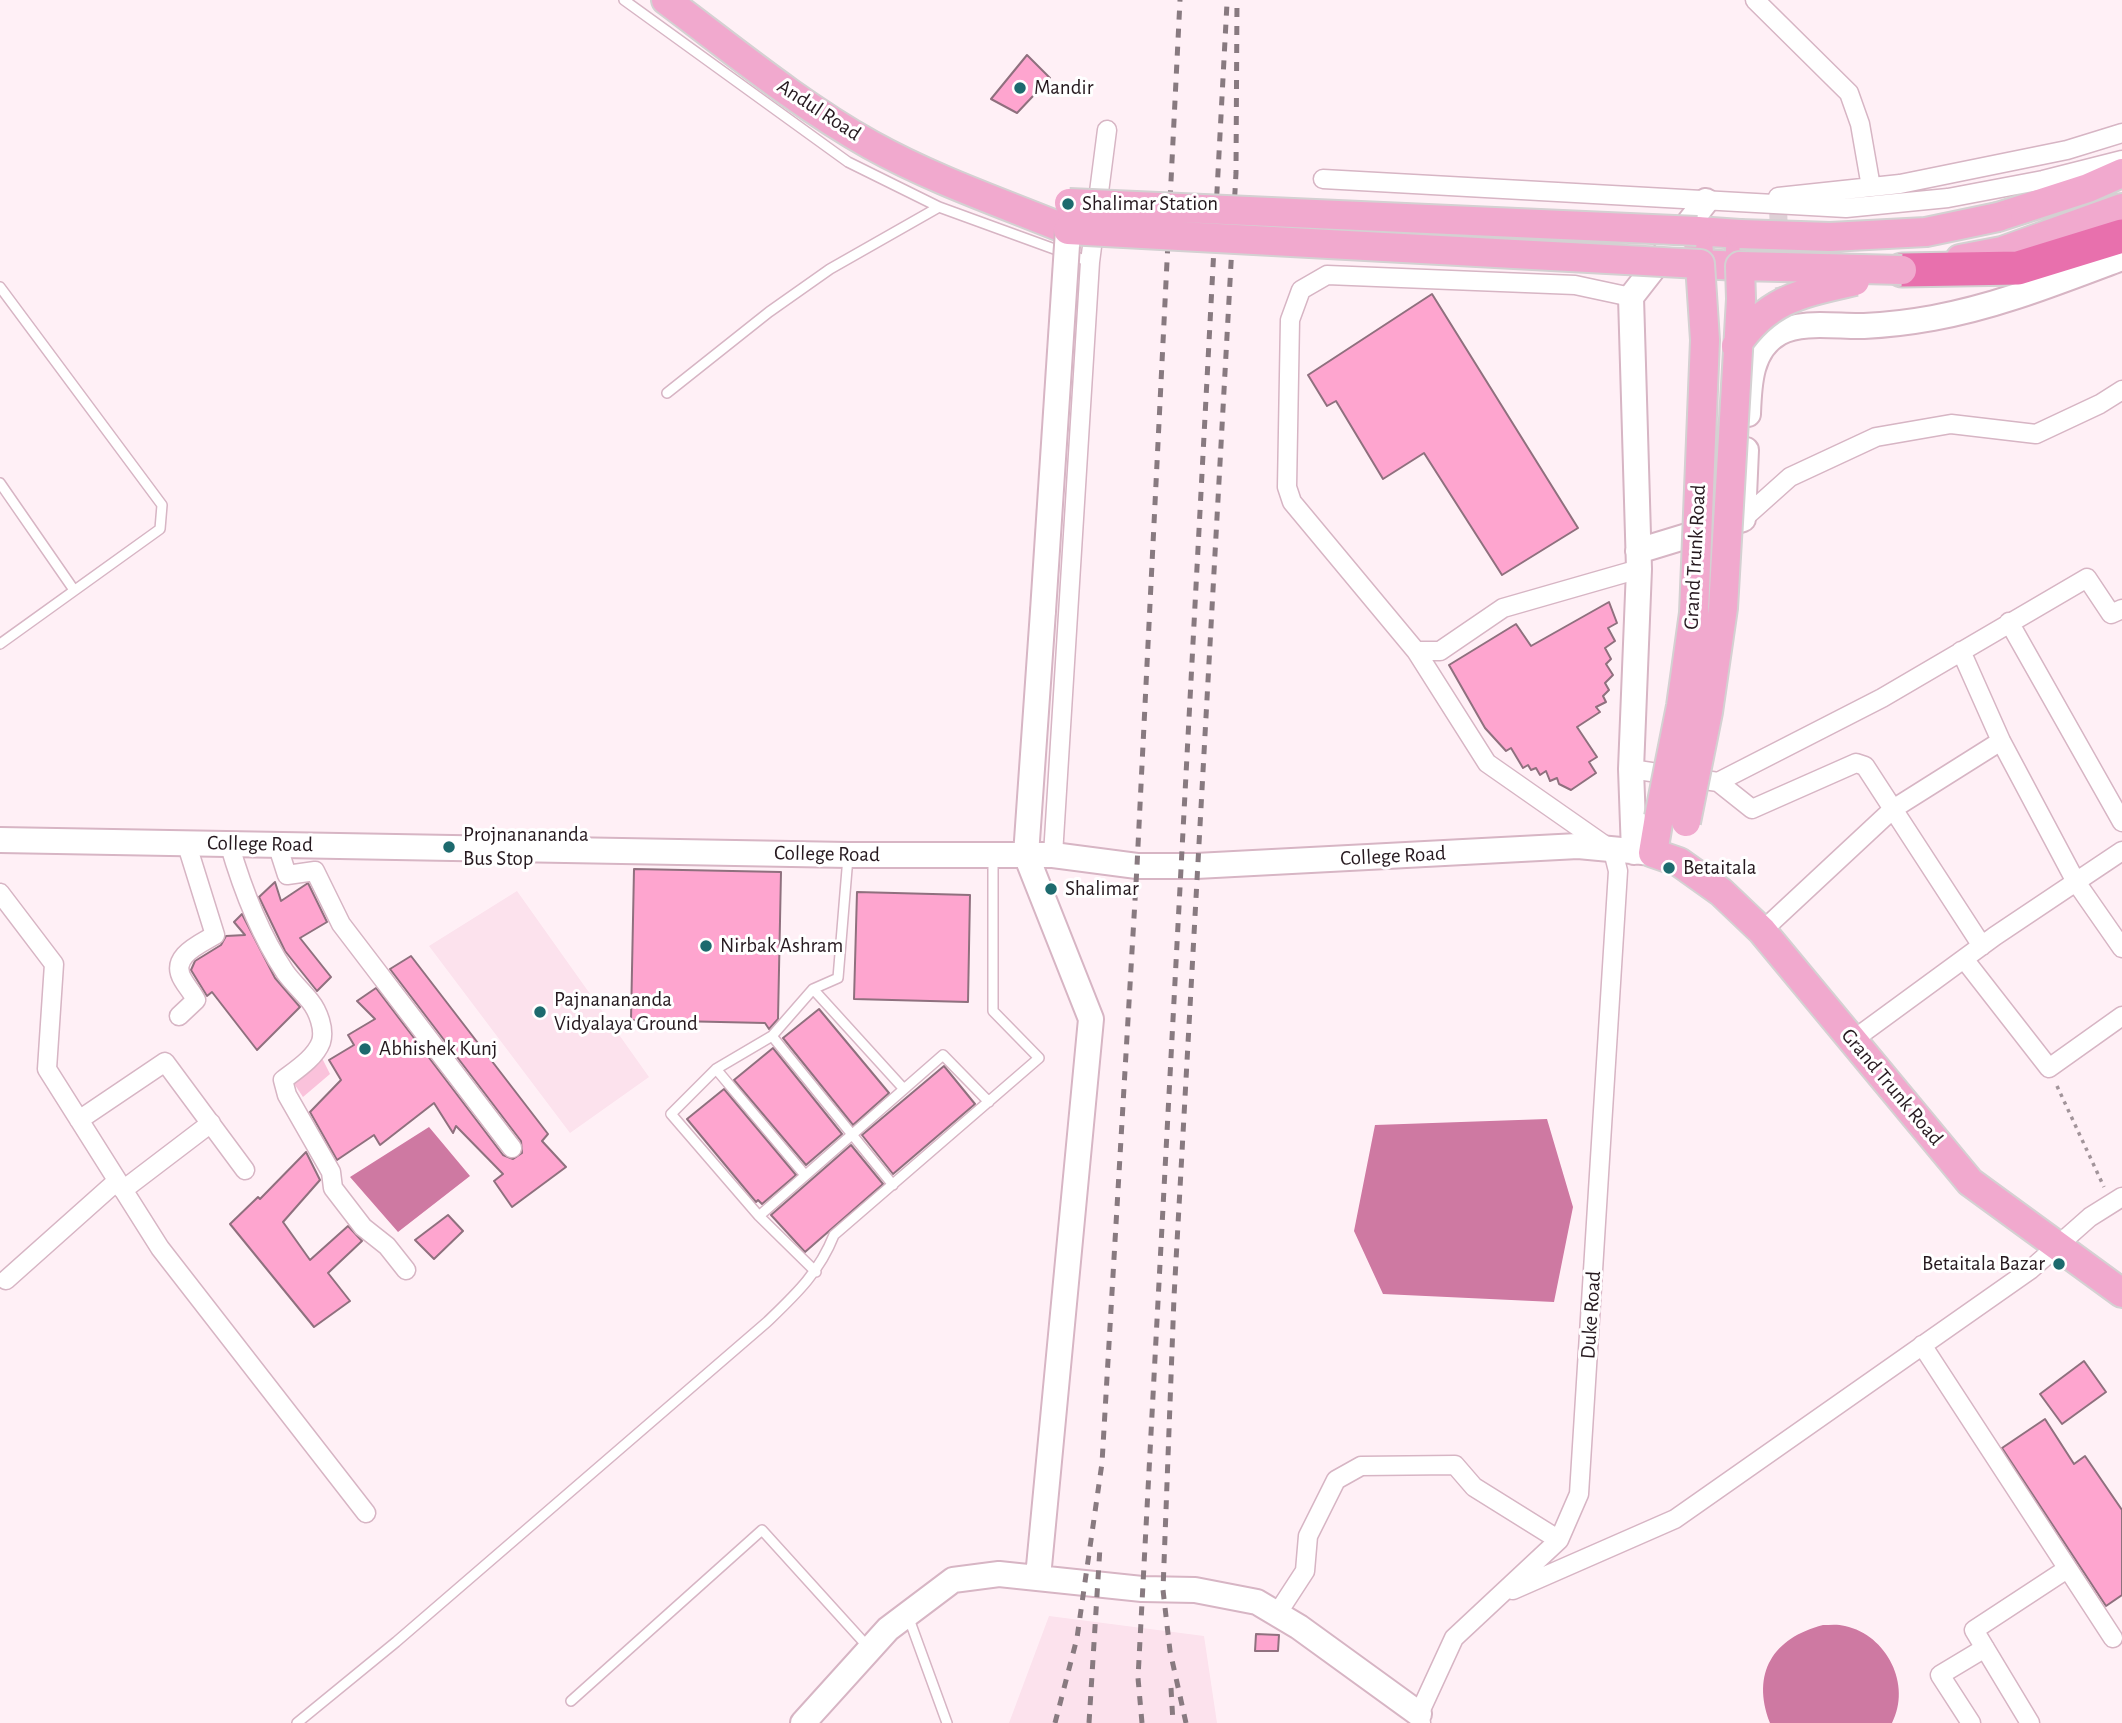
<!DOCTYPE html>
<html>
<head>
<meta charset="utf-8">
<style>
  body { margin:0 }
  canvas { display:block; background:#fff0f6 }
</style>
</head>
<body>
<canvas width="2122" height="1723"></canvas>
<script>
const context = document.querySelector('canvas').getContext('2d');
context.lineJoin = 'round';
function fill(path, color) {
  context.fillStyle = color;
  context.fill(path, 'evenodd');
}
function strokePath(path, color, width, dash) {
  context.strokeStyle = color;
  context.lineWidth = width;
  context.lineCap = dash ? 'butt' : 'round';
  context.setLineDash(dash || []);
  context.stroke(path);
}
function write(font, color, halo, rows, align = 'center') {
  context.font = font + ' "Alegreya Sans",sans-serif';
  context.lineWidth = 6;
  context.setLineDash([]);
  context.textBaseline = 'middle';
  context.strokeStyle = halo;
  context.fillStyle = color;
  for (const [text, x, y, turn = 0] of rows) {
    context.save();
    context.translate(x, y);
    context.rotate((+turn || 0) * Math.PI / 180);
    context.textAlign = isNaN(turn) ? turn : align;
    if (halo) context.strokeText(text, 0, 0);
    context.fillText(text, 0, 0);
    context.restore();
  }
}
const built = new Path2D(`
  M517,891L649,1077L570,1133L429,946Z
  M1049,1616L1204,1636L1217,1723H1009Z`);
const green = new Path2D(`
  M321,1056L330,1074L303,1097L293,1082Z`);
const water = new Path2D(`
  M1547,1119L1573,1207L1554,1302L1383,1294L1354,1231L1375,1125Z
  M429,1127L470,1176L398,1232L350,1177Z
  M1823,1625C1830,1625 1838,1624 1845,1626C1887,1635 1912,1685 1892,1723H1770C1751,1673 1773,1638 1823,1625Z`);
const building = new Path2D(`
  M1027,55L1050,78L1017,113L991,99Z
  M1432,294L1578,528L1502,575L1424,453L1383,479L1336,401L1327,406L1308,375Z
  M1609,602L1617,623L1608,628L1615,641L1605,648L1611,659L1606,664L1613,675L1605,683L1609,690L1603,696L1606,702L1596,707L1600,712L1577,727L1597,757L1589,762L1596,773L1571,790L1559,784L1557,778L1550,781L1546,771L1540,775L1536,768L1531,770L1528,765L1523,768L1511,748L1506,751L1485,728L1449,665L1516,624L1531,646Z
  M634,869L781,872L778,1019L769,1029L765,1023L631,1020Z
  M275,882L281,901L308,883L327,922L300,938L331,977L317,991L285,951L259,897Z
  M857,892L970,895L968,1002L854,999Z
  M242,914L275,978L300,1007L257,1050L212,992L207,996L191,970L195,961L221,945L226,936L245,935L234,922Z
  M411,956L548,1134L542,1141L566,1167L512,1207L494,1181L503,1174L456,1126L453,1133L434,1103L380,1145L374,1135L337,1160L310,1112L341,1080L329,1060L354,1045L348,1035L375,1019L357,1001L376,988L503,1155L513,1159L522,1153L521,1141L390,969Z
  M819,1009L889,1093L853,1125L783,1038Z
  M773,1048L842,1134L806,1165L734,1080Z
  M944,1066L975,1104L893,1174L862,1135Z
  M724,1089L796,1175L762,1204L758,1200L756,1202L687,1119Z
  M851,1145L883,1184L805,1252L771,1215Z
  M306,1152L320,1180L283,1222L310,1260L348,1226L362,1241L328,1273L350,1301L314,1327L230,1224L258,1197L260,1199Z
  M448,1215L463,1231L434,1259L415,1240Z
  M2084,1361L2106,1392L2062,1424L2040,1394Z
  M2045,1419L2074,1464L2085,1456L2122,1510V1595L2106,1606L2002,1448Z
  M1256,1634L1279,1635L1278,1651H1255Z`);
const streetTunnel = new Path2D(`
  M1778,205L1780,268L1792,328`);
const path = new Path2D(`
  M2057,1086L2104,1187`);
const lane = new Path2D(`
  M624,0L848,162L939,207L1090,262
  M0,287L162,505L160,529L0,644
  M667,393L769,312L830,269L939,207
  M0,483L74,590
  M813,989L903,1088
  M772,1036L893,1185
  M716,1069L805,1175
  M759,1216L943,1055L989,1102
  M816,1272L759,1216L671,1114L716,1069L772,1036L813,989L838,978L848,857
  M908,1616L947,1723
  M571,1701L762,1530L869,1648
  M297,1723L396,1642L767,1322C795,1295 819,1273 834,1235L1039,1058L993,1011V856`);
const street = new Path2D(`
  M1755,0L1849,93L1860,124L1871,187
  M1323,179L1846,208L1948,198L2043,180L2122,160
  M1778,197L1900,184L2067,150L2122,133
  M1631,297L1575,285L1327,275L1301,290L1290,320L1287,487L1292,502L1416,651H1440L1503,608L1639,569
  M1743,519L1790,477L1876,437L1951,424L2036,434L2100,404L2122,390
  M2009,622L2122,822
  M1416,651L1487,763L1613,851L1618,871L1579,1494L1559,1540L1454,1638L1419,1714L1421,1723
  M1961,651L2001,741L2076,882L2122,948
  M1631,769L1718,782L1882,698L2087,578L2111,614L2122,609
  M1718,782L1752,809L1856,763L1865,766L1982,946
  M229,843C242,888 259,933 285,972C292,982 302,991 310,1001C318,1011 325,1029 321,1042C315,1058 296,1070 283,1080L287,1095L331,1172L333,1188L363,1227L387,1246L406,1270
  M277,844L287,875L315,871L341,924L512,1148
  M1053,855L1090,262L1107,130
  M0,893L54,964L47,1069L160,1248L366,1513
  M1762,931L1893,809L2001,741
  M1964,959L2049,1068L2122,1016
  M179,1016L196,1000C192,992 187,987 183,980C169,957 198,945 215,935L186,842
  M1853,1040L1995,936L2122,851
  M79,1120L165,1062L245,1170
  M123,1190L211,1123
  M6,1280L117,1181
  M1922,1345L2113,1638
  M1513,1590L1675,1519L2030,1270L2090,1217L2122,1197
  M1277,1614L1305,1571L1308,1536L1336,1480L1361,1466L1455,1465L1474,1487L1559,1540
  M1971,1723L1940,1675L1985,1648
  M2030,1723L1974,1630L2067,1569`);
const secondary = new Path2D(`
  M1748,414C1749,385 1750,349 1779,333C1801,320 1839,327 1864,326C1887,325 1911,322 1933,318C1999,306 2060,281 2122,258
  M1638,551L1743,519L1746,450
  M0,840L848,855H1053L1137,866H1196L1578,846L1653,853
  M1634,852L1631,769L1639,569L1631,297L1706,201
  M1038,1577L1091,1019L1026,855L1043,611
  M803,1723L888,1629L953,1580L999,1574L1142,1589L1195,1590L1257,1602L1299,1627L1419,1714`);
const primary = new Path2D(`
  M666,0C733,50 798,104 871,145C934,180 1002,203 1068,230
  M1998,217L2088,188L2122,173
  M1697,231L1740,234V266L1700,264Z
  M1960,259L2002,251L2122,208
  M1659,817L1653,853L1679,862L1721,892L1762,931L1970,1182L2122,1293`);
const highway = new Path2D(`
  M1902,270L2018,268L2122,236`);
const rail = new Path2D(`
  M1171,1688L1173,1723
  M1055,1723L1077,1638L1102,1463L1137,866L1180,0
  M1089,1723L1100,1547
  M1142,1723L1138,1678L1227,3
  M1186,1723L1170,1651L1163,1590L1174,1297L1236,173L1237,0`);
const secondaryBridge = new Path2D(`
  M1043,611L1068,230`);
const primaryBridge = new Path2D(`
  M1069,203L1697,231
  M1068,230L1700,264L1705,340L1694,613L1681,706L1659,817
  M1740,234L1830,237L1926,232L1998,217
  M1736,346C1768,298 1803,293 1855,281
  M1686,822L1708,712L1723,608L1741,299L1740,266L1902,270`);
const markers = [
  [1020,88,7,"#1d6a6e"],
  [1068,204,7,"#1d6a6e"],
  [449,847,7,"#1d6a6e"],
  [1669,868,7,"#1d6a6e"],
  [1051,889,7,"#1d6a6e"],
  [706,946,7,"#1d6a6e"],
  [540,1012,7,"#1d6a6e"],
  [365,1049,7,"#1d6a6e"],
  [2059,1264,7,"#1d6a6e"]
];
const poiNames = [
  ["Mandir",1034,88],
  ["Shalimar Station",1082,204],
  ["Projnanananda",463,835],
  ["Bus Stop",463,859],
  ["Betaitala",1683,868],
  ["Shalimar",1065,889],
  ["Nirbak Ashram",720,946],
  ["Pajnanananda",554,1000],
  ["Vidyalaya Ground",554,1024],
  ["Abhishek Kunj",379,1049],
  ["Betaitala Bazar",2045,1264,"right"]
];
const streetNames = [
  ["Andul Road",819,110,33],
  ["Grand Trunk Road",1695,557,-87],
  ["College Road",260,844,1],
  ["College Road",827,854,1],
  ["College Road",1393,856,-3],
  ["Grand Trunk Road",1892,1087,50],
  ["Duke Road",1591,1315,-86]
];
fill(built, '#fce2ed');
fill(green, '#fac2db');
fill(water, '#ce79a2');
fill(building, '#fea5cf');
strokePath(building, '#8f707e', 2);
strokePath(streetTunnel, '#ded0d6', 18, [18, 9]);
strokePath(lane, '#d7b5c4', 12);
strokePath(street, '#d7b5c4', 21);
strokePath(secondary, '#d7b5c4', 28);
strokePath(primary, '#d4d1d2', 32);
strokePath(highway, '#d4d1d2', 37);
strokePath(path, '#a2949a', 3.5, [3.5, 5]);
strokePath(lane, '#fff', 9);
strokePath(street, '#fff', 18);
strokePath(secondary, '#fff', 24);
strokePath(primary, '#f1a9ce', 28);
strokePath(highway, '#e870ad', 33);
strokePath(rail, '#887a80', 5, [9, 9]);
strokePath(secondaryBridge, '#d7b5c4', 28, []);
strokePath(primaryBridge, '#d4d1d2', 32, []);
strokePath(secondaryBridge, '#fff', 24);
strokePath(primaryBridge, '#f1a9ce', 28);
for (const [x, y, r, color] of markers) {
  const dot = new Path2D();
  dot.arc(x, y, r, 0, 2 * Math.PI);
  context.fillStyle = color;
  context.fill(dot);
  strokePath(dot, '#fff', 2.5);
}
write('21px', '#26191f', '#fff', poiNames, 'left');
write('21px', '#26191f', '#fff', streetNames);
</script>
</body>
</html>
